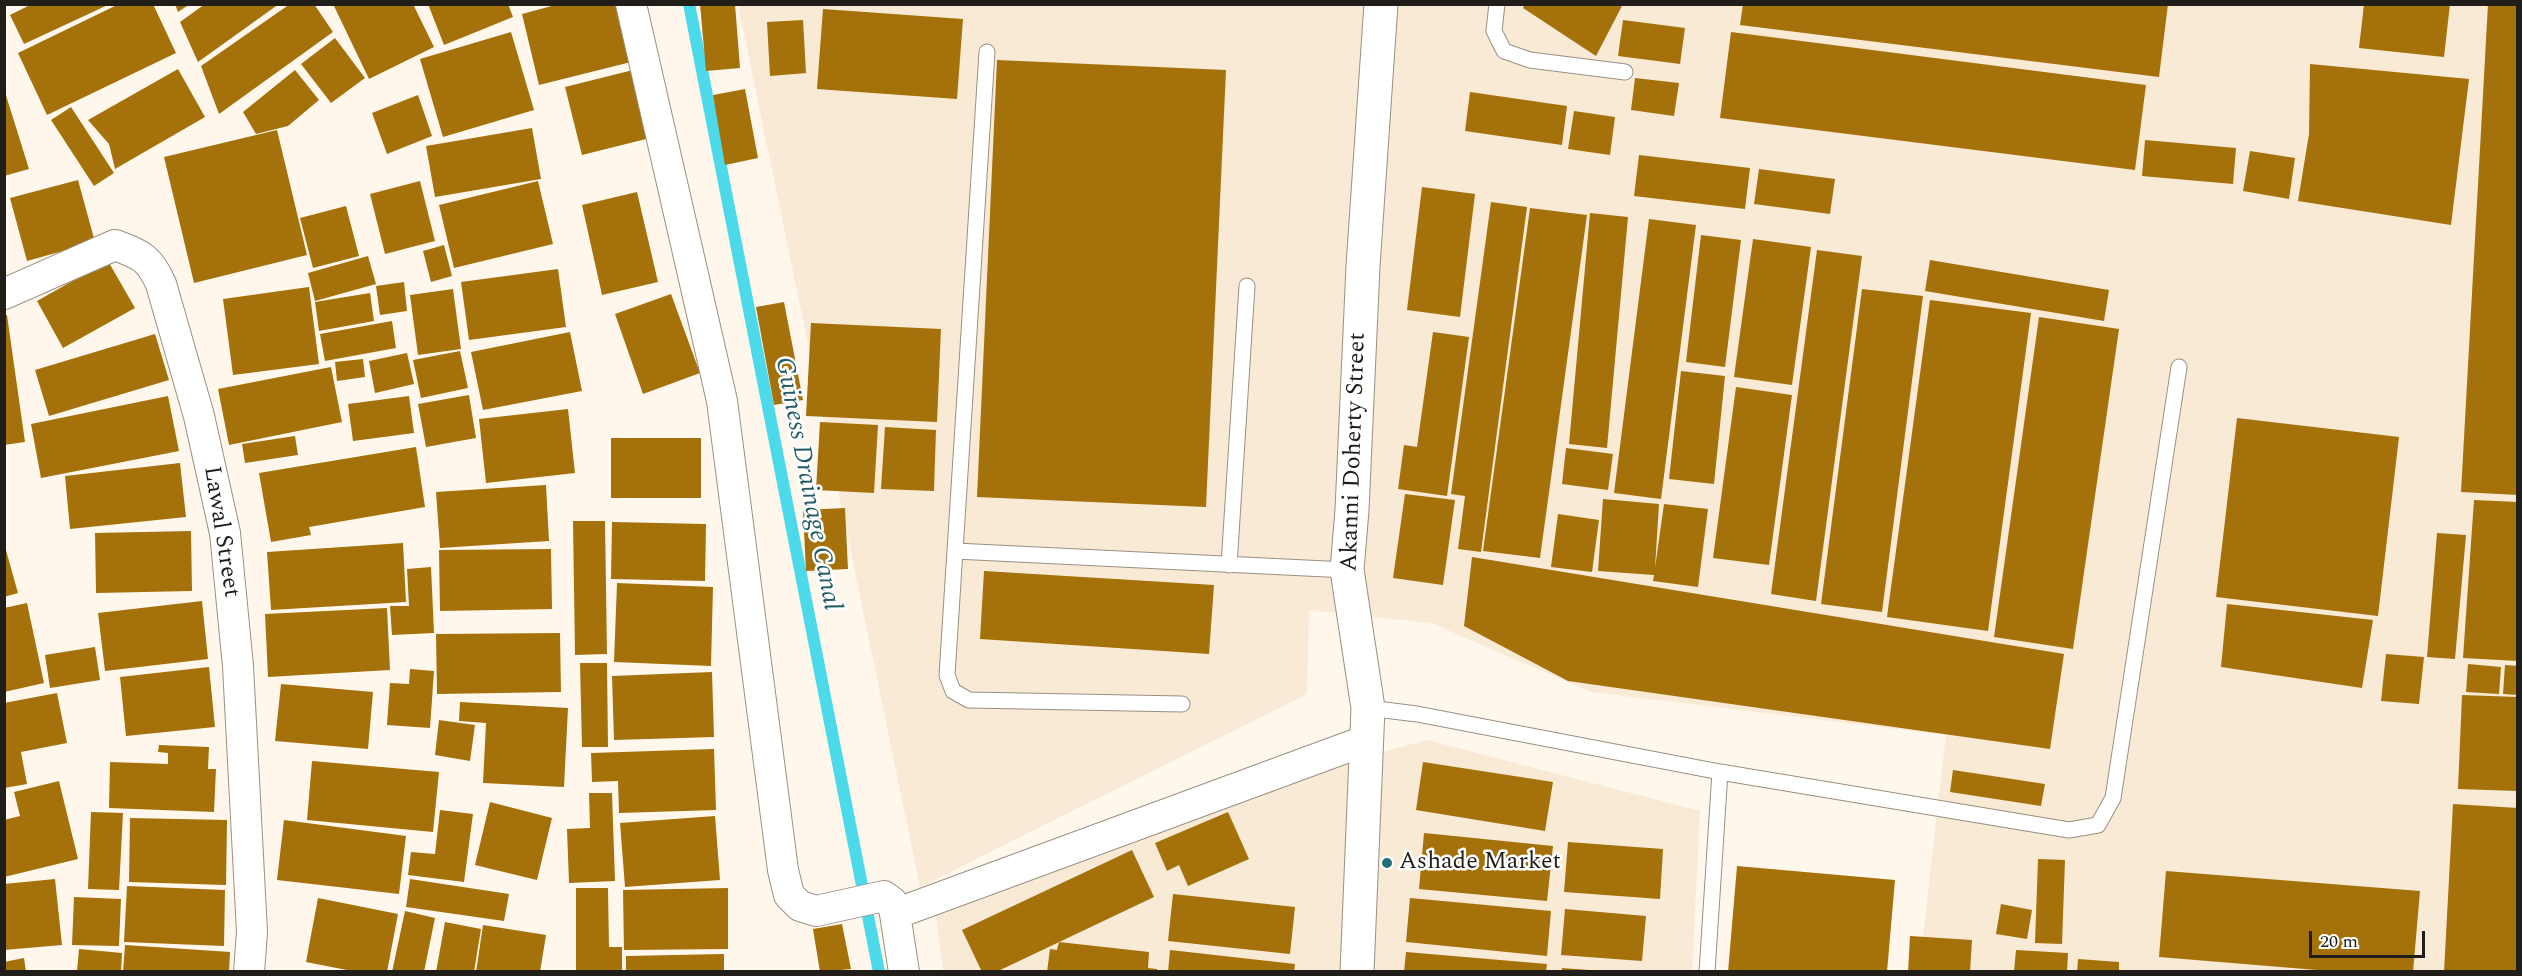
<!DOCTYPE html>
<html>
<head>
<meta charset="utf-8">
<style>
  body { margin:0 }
  #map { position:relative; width:2522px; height:976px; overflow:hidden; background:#fff7ec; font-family:Spectral,serif }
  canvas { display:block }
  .frame { position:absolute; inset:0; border:6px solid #211e19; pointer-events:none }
  .scale { position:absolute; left:2309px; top:931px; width:116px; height:27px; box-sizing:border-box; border:3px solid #211e19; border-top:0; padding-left:8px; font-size:18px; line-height:21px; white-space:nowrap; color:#211e19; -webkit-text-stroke:4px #fff; paint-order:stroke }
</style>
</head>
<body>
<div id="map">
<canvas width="2522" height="976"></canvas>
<div class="frame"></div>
<div class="scale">20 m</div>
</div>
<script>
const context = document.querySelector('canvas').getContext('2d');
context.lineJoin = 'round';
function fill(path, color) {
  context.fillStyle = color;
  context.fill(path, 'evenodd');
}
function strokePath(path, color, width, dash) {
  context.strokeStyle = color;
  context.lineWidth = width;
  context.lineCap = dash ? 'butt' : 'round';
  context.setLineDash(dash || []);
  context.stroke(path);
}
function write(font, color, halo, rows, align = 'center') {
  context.font = font + ' Spectral,serif';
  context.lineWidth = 5;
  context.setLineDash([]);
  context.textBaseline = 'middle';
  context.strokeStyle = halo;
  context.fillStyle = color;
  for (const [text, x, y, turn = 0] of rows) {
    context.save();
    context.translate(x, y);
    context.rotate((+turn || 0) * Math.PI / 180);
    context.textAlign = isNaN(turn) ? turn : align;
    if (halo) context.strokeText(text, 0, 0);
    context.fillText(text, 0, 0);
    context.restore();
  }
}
const built = new Path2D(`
  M738,5H2517V971H1919L1946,735L1591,692L1431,623L1309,610L1307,694L920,887Z
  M1427,740L1700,811L1692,971H943L936,916L1354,760Z`);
const stream = new Path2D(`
  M689,4L879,972`);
const building = new Path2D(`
  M32,4H110L24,44L10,15Z
  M119,4H153L176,53L47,115L18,53Z
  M175,4H190L178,12Z
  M205,4H279L198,62L180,22Z
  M290,4H314L333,32L219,114L201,66Z
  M333,4H413L434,47L369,79Z
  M428,4H508L513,17L444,45Z
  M559,4H618L631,62L539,85L522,14Z
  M700,4H735L740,68L706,71Z
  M1525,4H1623L1596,56L1523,8Z
  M1743,4H2168L2159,77L1740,25Z
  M2364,4H2450L2444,57L2359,48Z
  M2488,4H2518V495L2461,492Z
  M823,9L963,19L957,99L817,89Z
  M803,20L806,73L770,76L767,22Z
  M1623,20L1685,28L1680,64L1618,56Z
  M511,32L534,110L443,137L420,59Z
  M1731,32L2146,85L2135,170L1720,118Z
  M335,38L365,78L331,103L301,64Z
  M997,60L1226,70L1206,507L977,497Z
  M2310,64L2469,79L2451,225L2298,201L2309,134Z
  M178,69L205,117L115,169L109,144L88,120Z
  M295,70L319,100L288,126L256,134L243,112Z
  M633,70L650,138L582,155L565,87Z
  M1635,78L1679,83L1674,116L1631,110Z
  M4,89L29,169L4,176Z
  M745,89L758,158L725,165L713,95Z
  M1470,92L1567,106L1562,145L1465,131Z
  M418,95L432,136L387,154L372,113Z
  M71,107L114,173L94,186L51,120Z
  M1574,111L1615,117L1610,155L1568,149Z
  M532,128L541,179L435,197L426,146Z
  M277,130L307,255L194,283L164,157Z
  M2145,140L2236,148L2233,184L2142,176Z
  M2250,151L2295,158L2289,199L2243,191Z
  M1639,155L1750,168L1745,209L1634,196Z
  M1759,169L1835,179L1830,214L1754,204Z
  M78,180L95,242L27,261L10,198Z
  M420,181L435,241L385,254L370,194Z
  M538,181L553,244L454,268L439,205Z
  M1422,187L1475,194L1460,317L1407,310Z
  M637,192L658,282L602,295L582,205Z
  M1491,202L1527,207L1481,552L1458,549L1465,496L1451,494Z
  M346,206L359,256L313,268L300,218Z
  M1530,208L1587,215L1540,558L1483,551Z
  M1590,213L1628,217L1607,448L1569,444Z
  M1649,219L1696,225L1661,499L1614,493Z
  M1701,235L1741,240L1725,367L1686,362Z
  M1753,239L1811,247L1792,385L1734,377Z
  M444,245L452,276L431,282L423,251Z
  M1817,250L1862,256L1816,601L1771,594Z
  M368,256L376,284L315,301L308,273Z
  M1930,260L2109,290L2104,321L1925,291Z
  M108,261L135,308L63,348L37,301Z
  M558,269L566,327L469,340L461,282Z
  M404,282L407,311L380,315L376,286Z
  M309,287L319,364L233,375L223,299Z
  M453,289L461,349L418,355L410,295Z
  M1862,289L1923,296L1882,612L1821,604Z
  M370,293L374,321L319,331L315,302Z
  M671,294L700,373L643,394L615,314Z
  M1930,300L2031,313L1988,631L1887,617Z
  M784,302L803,400L774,405L756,307Z
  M7,315L25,442L4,445V316Z
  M2039,317L2119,329L2073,649L1994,637Z
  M392,321L396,348L325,361L320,334Z
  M811,323L941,329L937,422L806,416Z
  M570,332L582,391L483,410L471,352Z
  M1433,332L1469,337L1447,496L1398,489L1404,445L1417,447Z
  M155,334L169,380L49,416L35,370Z
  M460,351L468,388L421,398L413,360Z
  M407,353L414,384L375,393L369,361Z
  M363,359L365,377L337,381L335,362Z
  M331,367L342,422L229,445L218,389Z
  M1681,371L1725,376L1714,484L1669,479Z
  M1736,387L1792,395L1769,565L1713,558Z
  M469,395L476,438L426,447L418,404Z
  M168,396L179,451L41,478L31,424Z
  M409,396L414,433L353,441L348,404Z
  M568,409L575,473L486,483L479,419Z
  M2237,418L2399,437L2378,616L2216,597Z
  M820,422L878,425L874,493L816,490Z
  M885,427L936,430L934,491L881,489Z
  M295,436L298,455L245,463L242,444Z
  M611,438H701V498H611Z
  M416,447L425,507L309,527L311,535L271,542L259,473Z
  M1566,448L1613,454L1608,490L1562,484Z
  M180,463L186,517L70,529L65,476Z
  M546,485L549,541L440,548L436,492Z
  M1405,494L1455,500L1443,585L1393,578Z
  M1603,499L1659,504L1655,568L1664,504L1708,509L1698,587L1653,581L1654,575L1598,571Z
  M2474,500L2518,502V661L2463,658Z
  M845,508L848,569L806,571L803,510Z
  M1558,514L1599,520L1592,572L1551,567Z
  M573,521H605L607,654L575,655Z
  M612,522L706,524L705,581L611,579Z
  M191,531L192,591L96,593L95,533Z
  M2437,533L2466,535L2455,659L2427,657Z
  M4,543L18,593L4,597Z
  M403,543L406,602L271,610L267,552Z
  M551,549L552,609L440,611L439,550Z
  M1472,557L2064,654L2050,749L1568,681L1464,626Z
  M431,567L434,633L392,635L390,606H409L407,569Z
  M984,571L1214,585L1209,654L980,639Z
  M617,583L713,587L711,666L614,662Z
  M202,601L208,659L105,671L98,613Z
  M27,603L44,683L4,692V608Z
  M2227,604L2373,620L2362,688L2221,667Z
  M387,608L390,670L268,677L265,614Z
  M560,633L561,692L437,694L436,634Z
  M95,647L100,680L50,688L45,655Z
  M2386,654L2424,657L2419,704L2381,701Z
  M580,663H607L608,747H582Z
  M2468,664L2501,667L2499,694L2466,692Z
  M2505,665L2518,666V695L2503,694Z
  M209,667L215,727L126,736L120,677Z
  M410,669L434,671L430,728L387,725L390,683L409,684Z
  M712,672L714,737L614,740L612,676Z
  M281,684L373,692L368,749L275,741Z
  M57,693L67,743L21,752L27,784L4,788V703Z
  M2462,695L2518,697V791L2458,789Z
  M460,702L568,708L564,787L483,783L486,723L459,721Z
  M439,720L475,725L470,761L435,755Z
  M159,745L209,747L208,769H216L214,812L109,808L110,762L168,764V753L158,752Z
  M714,749L716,810L619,813L618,781L592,782L591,753Z
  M312,761L439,772L433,832L307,820Z
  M1423,762L1553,782L1545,831L1416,810Z
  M1953,770L2045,784L2041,806L1950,792Z
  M59,781L78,859L4,877V820L20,816L14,792Z
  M589,793H612L615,881L569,883L567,829L590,828Z
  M490,802L552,818L537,880L475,865Z
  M2453,804L2518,808V972H2444Z
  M440,810L473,814L464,882L408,875L411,852L435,854Z
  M91,812L123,813L119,890L88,889Z
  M1228,812L1249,859L1188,886L1179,865L1167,871L1155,843Z
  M715,816L720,880L625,887L620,823Z
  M130,818L227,820L226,885L129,882Z
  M284,820L406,836L399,894L277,880Z
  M1424,833L1553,846L1547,901L1419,889Z
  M1568,842L1663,849L1660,899L1564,892Z
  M1132,850L1154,897L996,972H982L962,930Z
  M2038,859L2065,860L2062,944L2035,943Z
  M1737,866L1895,880L1887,972H1728Z
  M2166,871L2420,891L2413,972H2341L2159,957Z
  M55,879L62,945L4,950V884Z
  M410,879L509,894L504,921L406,907Z
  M127,886L225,890L224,946L124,942Z
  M576,888H608L609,947H622V972H576Z
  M728,888V949L624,950L623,890Z
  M1173,894L1295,907L1290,954L1168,941Z
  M74,897L121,899L119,946L72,945Z
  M318,898L398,914L387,972H357L306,962Z
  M1410,898L1551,911L1547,956L1406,942Z
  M2001,904L2032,910L2027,939L1996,934Z
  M1565,909L1646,916L1642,961L1561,955Z
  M405,911L435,918L424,972H392Z
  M445,922L481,929L474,972H436Z
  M842,924L851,969L820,972L813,929Z
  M483,925L546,935L540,972H476Z
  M1910,936L1972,940L1970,972H1908Z
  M1059,942L1149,952L1148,968L1157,969V972H1047L1050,949L1057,950Z
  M125,945L230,952L229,972H123Z
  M79,949L122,953L121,972H77Z
  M1170,950L1295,964L1294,972H1168Z
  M2016,950L2068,953L2067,972H2014Z
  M1406,952L1547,964L1546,972H1404Z
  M724,954V972H626V956Z
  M24,958L26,972H4V962Z
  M2078,959L2119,962V972H2077Z
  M1562,968L1589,970V972H1562Z`);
const service = new Path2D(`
  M1497,4L1494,31L1504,51L1530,60L1625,72
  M987,52L947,675L953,691L969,700L1182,704
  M955,551L1347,570
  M1229,565L1247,286
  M1368,708L1417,714L1720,772L2069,830L2098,825L2113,798L2179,367
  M1707,972L1720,772`);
const minor = new Path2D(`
  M631,4L722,401L783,870L789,895L800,906L816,911L884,896L892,902L895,914
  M4,294L115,245C141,255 149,257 161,284L199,416L225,533L238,666L252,932L249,972
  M904,972L895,914L1367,740`);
const tertiary = new Path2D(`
  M1357,972L1368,708L1347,570L1352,510L1363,266L1381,4`);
const markers = [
  [1387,863,6,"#246e76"]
];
const streetNames = [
  ["Akanni Doherty Street",1355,452,-88],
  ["Lawal Street",220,532,81]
];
const poiNames = [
  ["Ashade Market",1399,863]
];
const waterNames = [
  ["Guiness Drainage Canal",806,484,79]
];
fill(built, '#f8ead5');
strokePath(stream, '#4cdaea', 12);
fill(building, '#a5710a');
strokePath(service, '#999083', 17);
strokePath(minor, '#999083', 32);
strokePath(tertiary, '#999083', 35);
strokePath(service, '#fff', 15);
strokePath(minor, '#fff', 30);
strokePath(tertiary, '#fff', 33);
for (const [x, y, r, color] of markers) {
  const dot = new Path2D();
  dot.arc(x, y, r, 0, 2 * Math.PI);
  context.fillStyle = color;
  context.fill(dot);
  strokePath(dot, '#fff', 2);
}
write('24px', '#211e19', '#fff', streetNames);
write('24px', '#211e19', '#fff', poiNames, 'left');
write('italic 26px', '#235d63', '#fff', waterNames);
</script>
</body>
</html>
